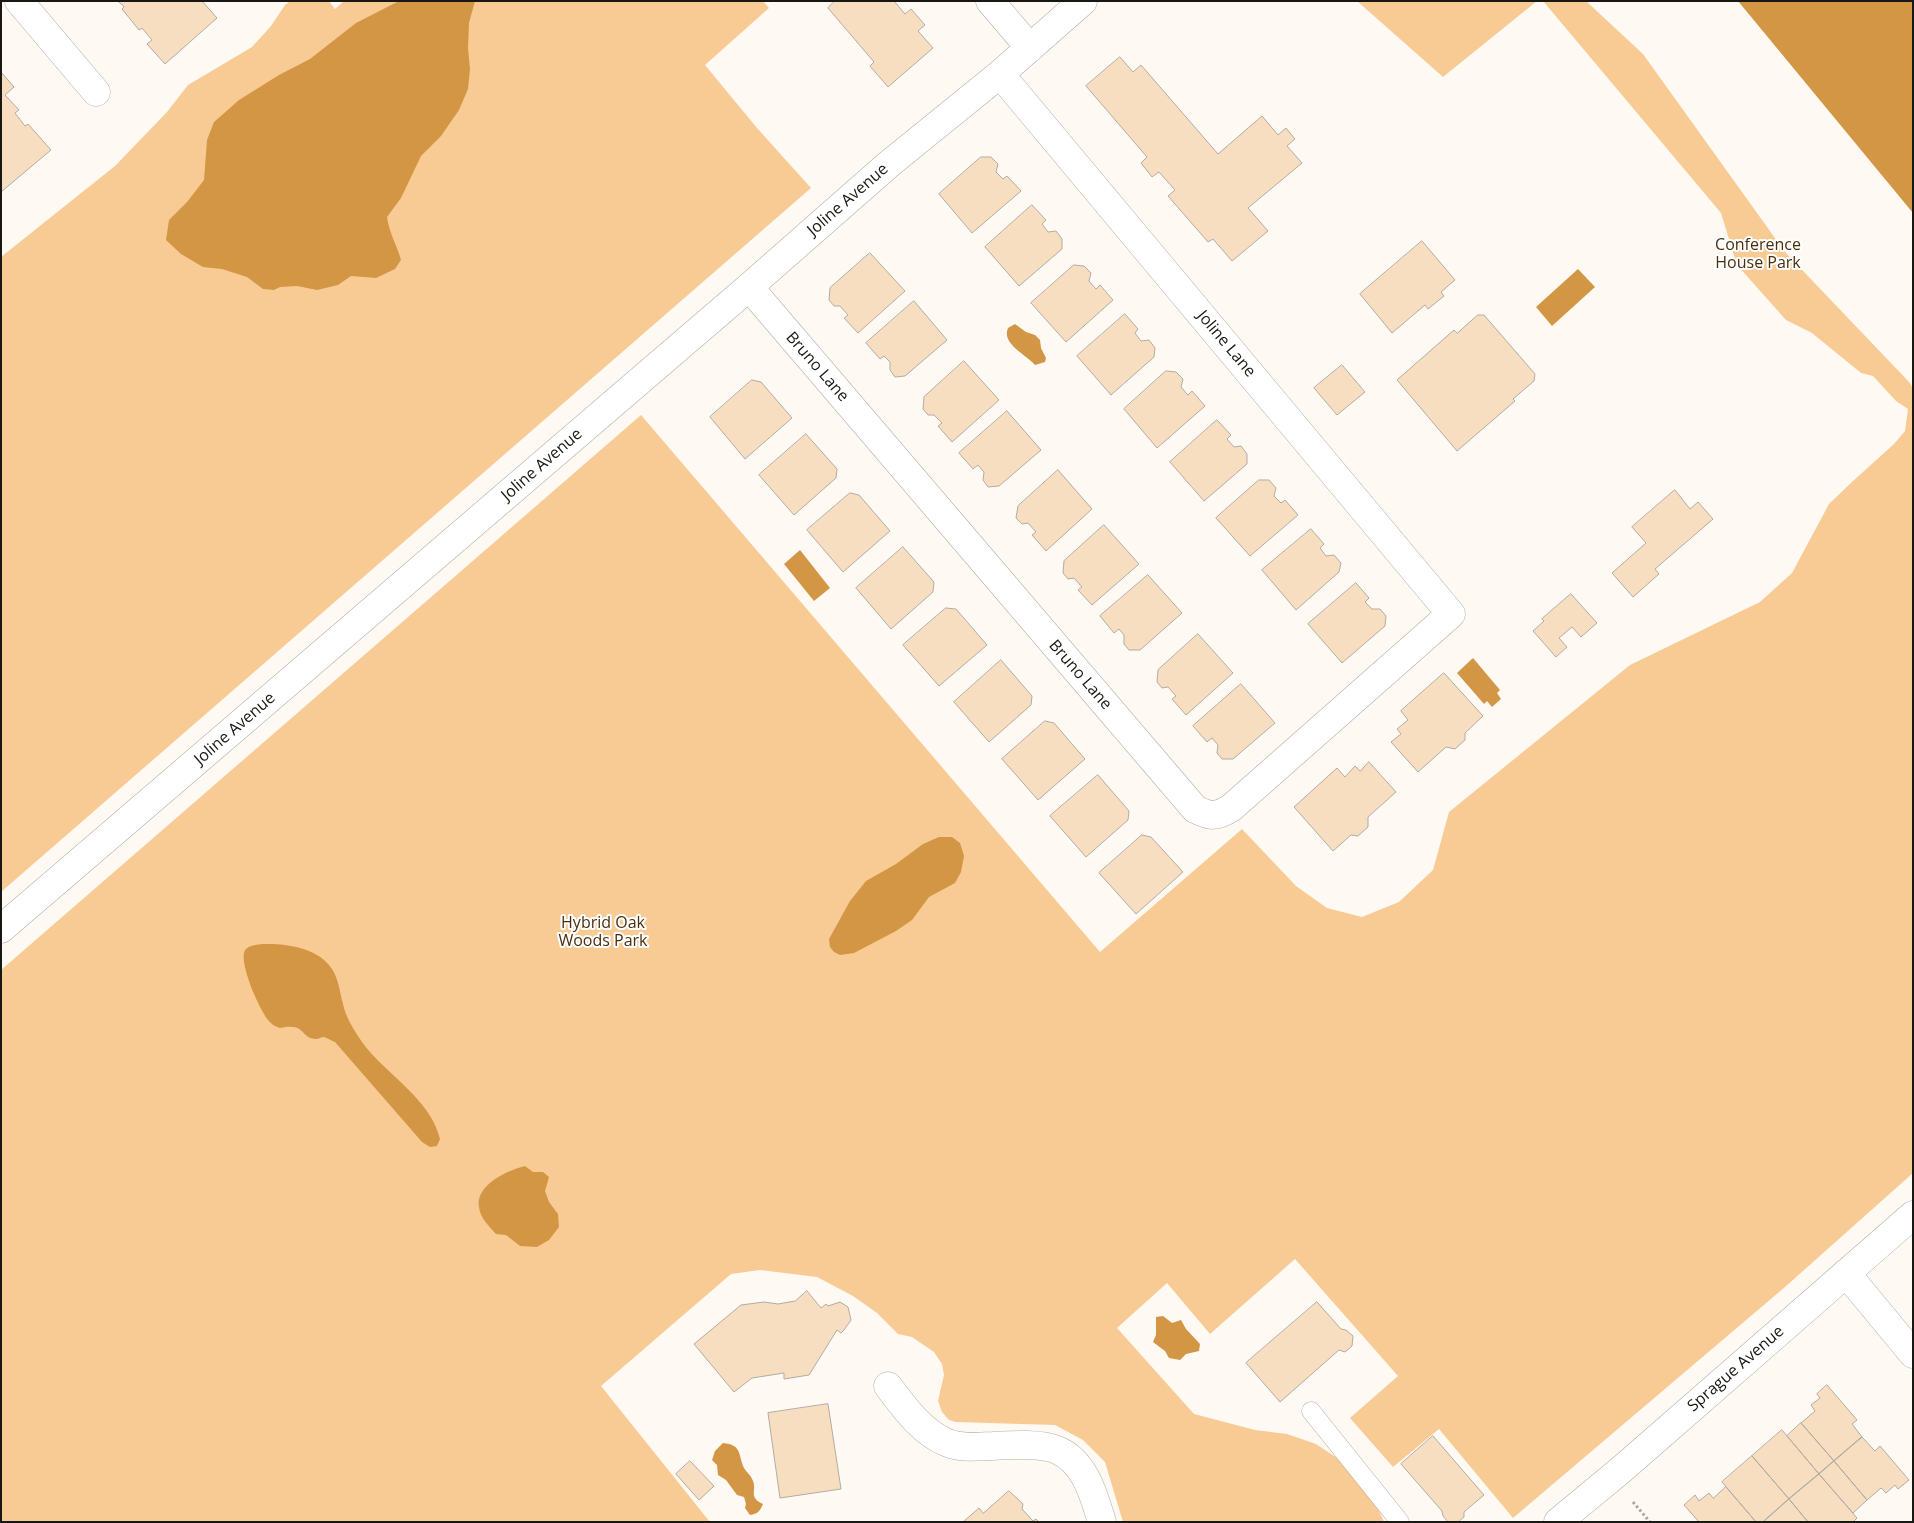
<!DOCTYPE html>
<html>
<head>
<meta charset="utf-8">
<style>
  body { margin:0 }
  #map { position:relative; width:1914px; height:1523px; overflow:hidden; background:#fef9f3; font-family:"Open Sans",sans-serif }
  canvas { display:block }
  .frame { position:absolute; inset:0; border:2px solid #191713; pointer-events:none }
</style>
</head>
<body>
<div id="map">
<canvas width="1914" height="1523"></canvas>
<div class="frame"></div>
</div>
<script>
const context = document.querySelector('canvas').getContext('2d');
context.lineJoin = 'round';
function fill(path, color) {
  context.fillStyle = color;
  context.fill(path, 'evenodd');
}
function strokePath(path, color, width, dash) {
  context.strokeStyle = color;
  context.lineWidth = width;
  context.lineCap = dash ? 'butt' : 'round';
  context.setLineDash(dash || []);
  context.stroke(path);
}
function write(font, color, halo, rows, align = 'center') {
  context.font = font + ' "Open Sans",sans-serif';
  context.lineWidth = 4;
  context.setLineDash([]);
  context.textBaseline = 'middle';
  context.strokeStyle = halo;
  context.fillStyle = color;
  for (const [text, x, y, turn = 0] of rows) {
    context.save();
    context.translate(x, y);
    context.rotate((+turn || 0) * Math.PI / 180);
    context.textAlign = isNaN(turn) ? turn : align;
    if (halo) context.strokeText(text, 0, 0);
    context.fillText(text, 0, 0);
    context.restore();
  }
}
const green = new Path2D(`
  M290,1H329L335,9L344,1H763L769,8L705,65L757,128L811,188L1,892V257L115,166L167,112L188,85L252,47L271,26L285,5Z
  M1357,1H1537L1443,77Z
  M1543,1H1586L1643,54L1785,252L1910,383L1913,389V1173L1785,1287L1513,1518L1439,1429L1393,1467L1350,1418L1398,1376L1295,1259L1210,1334L1167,1283L1117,1328L1194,1414L1255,1430L1287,1434L1316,1444L1343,1462L1374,1499L1384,1522H1123L1105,1462L1083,1440L1055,1425L956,1422L949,1420L942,1412L938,1401L944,1375L942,1364L934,1352L912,1337L898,1334L877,1313L853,1296L817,1277L760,1270L731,1274L601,1386L710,1522H1V970L641,415L1100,952L1242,829L1296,886L1327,908L1362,917L1399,902L1433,870L1449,812L1630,665L1760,602L1792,573L1829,504L1853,481L1894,444L1905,431L1908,409L1896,401L1873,376L1861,373L1812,333L1786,320L1737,265L1721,213Z`);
const water = new Path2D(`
  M399,1H475L469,23L468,48L470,69L468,89L459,110L441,136L421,156L401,198L387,217C389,233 397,245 401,260L395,269L376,278L351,276L338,285L317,290L297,286L280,287L274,290L263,289L247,277L222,269L203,267L181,254L166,240L169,220L187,202L204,180L207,140L214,122L239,100L279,75L310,59L356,23Z
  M1738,1H1913V213Z
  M1578,269L1595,287L1552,326L1536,307Z
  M1015,324L1026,332L1035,335L1040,340L1041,348L1046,358L1045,362L1035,365C1027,355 1001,344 1008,328Z
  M800,550L830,588L814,601L784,564Z
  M1473,658L1500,690L1497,693L1501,699L1492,707L1487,701L1484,704L1457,673Z
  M939,837H952L960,843L964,856L961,872L955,883L929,897L912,920L896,931L854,953L840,955L834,952L830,947L829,939L850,901L866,881L896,864L923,844Z
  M269,944C289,944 316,949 329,965C339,977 339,990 343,1004C346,1018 354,1030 362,1042C385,1074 431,1099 440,1139L437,1146L430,1147L422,1142L335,1042C332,1041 327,1038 324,1037C321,1037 319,1039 316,1039C299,1038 307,1022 280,1028C277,1027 272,1025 270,1022C261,1014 236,958 246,949C252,944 262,944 269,944Z
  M525,1166L533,1172H543L549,1177L545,1191L549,1202L558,1214L559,1227L549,1240L537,1247L520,1246L506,1235L496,1234C489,1226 480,1218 479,1207C475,1185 508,1170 525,1166Z
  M1163,1316L1172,1323L1181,1320L1186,1329L1200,1344L1199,1351L1186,1354L1180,1360L1169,1358L1165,1351L1153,1342L1156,1335V1317Z
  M723,1443C742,1445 738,1454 744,1468C747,1473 751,1475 753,1481C757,1491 748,1497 763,1504C760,1511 758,1514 750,1515L745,1508L746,1504L744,1497L737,1495L726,1480L718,1475L717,1465L712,1460L715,1451Z`);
const building = new Path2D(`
  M118,1H202L217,18L165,64L147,44L152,40L142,28L139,30L122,9L124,7Z
  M835,1H894L905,14L911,9L925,25L918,31L933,48L888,87L870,66L874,62L828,8Z
  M1120,57L1133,72L1141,65L1218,154L1262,116L1278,135L1286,128L1295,139L1287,146L1302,163L1248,208L1268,231L1232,261L1213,239L1208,242L1168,196L1175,190L1159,172L1152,177L1141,163L1147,157L1086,86Z
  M1,72L14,87L5,95L19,110L15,113L25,126L28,124L51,150L1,192Z
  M981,157H991L998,164L996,172L1003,179L1007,176L1021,191L972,233L939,194Z
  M1032,205L1046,220L1042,224L1048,232L1056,231L1062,239V249L1019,286L985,247Z
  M1422,241L1455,280L1441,292L1444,296L1428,309L1425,305L1392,333L1360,294Z
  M870,253L905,291L858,333L844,318L848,315L840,306H834L829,300L830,288Z
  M1074,265L1084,266L1091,273L1089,281L1096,289L1100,285L1113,300L1066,342L1031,303Z
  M914,301L947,340L905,376L895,377L890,370V362L884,356L880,359L866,343Z
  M1125,314L1138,329L1135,333L1141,341L1149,340L1155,348L1154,357L1111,395L1077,356Z
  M1478,315H1484L1535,374L1534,381L1513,399L1515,401L1457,451L1397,380L1454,330L1457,333Z
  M964,361L999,400L952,442L938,426L942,423L934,415H928L923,409L924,397Z
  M1342,365L1365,392L1337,415L1314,388Z
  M1166,371L1176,372L1183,379L1181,387L1188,395L1192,391L1205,406L1157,448L1124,409Z
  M752,380L761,382L792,418L745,459L710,417Z
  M1007,411L1041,450L999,486L988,487L983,480L984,472L978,465L973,469L959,453Z
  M1217,420L1231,435L1227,439L1234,447L1241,446L1247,454V464L1204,501L1170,462Z
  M806,434L837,469L836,478L794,515L759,475Z
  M1058,470L1092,509L1046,551L1032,535L1036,532L1028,523L1022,524L1016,518L1018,506Z
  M1259,480H1269L1276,488L1274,496L1281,503L1285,500L1298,515L1250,556L1216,518Z
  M1675,490L1690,509L1698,502L1713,519L1655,569L1659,574L1633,597L1612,573L1646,543L1632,527Z
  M850,493L859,495L890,531L843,572L807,530Z
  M1104,525L1139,564L1092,605L1078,590L1082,587L1074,578L1068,579L1063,573L1064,561Z
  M1311,529L1324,544L1320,548L1326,556L1334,555L1341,563L1339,572L1296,610L1262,570Z
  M903,547L934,582L933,592L891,629L856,588Z
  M1148,575L1182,613L1140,650H1129L1124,644V635L1119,629L1114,633L1100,616Z
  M1356,583L1369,598L1365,602L1372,609H1380L1386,616L1385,626L1342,663L1308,624Z
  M1571,594L1597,623L1581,637L1572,627L1559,638L1567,647L1556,657L1533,631L1544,621L1542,619Z
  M946,608L956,609L987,645L939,686L903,645Z
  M1198,634L1233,673L1186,715L1172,699L1176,696L1168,687L1162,688L1157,682L1158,670Z
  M1001,660L1032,696L1031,705L989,742L954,702Z
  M1444,673L1483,716L1465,733V740L1455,749L1446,747L1418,772L1391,742L1401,734L1397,729L1408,720L1401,711Z
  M1241,684L1275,723L1233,759H1222L1217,753L1218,745L1212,738L1207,742L1193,726Z
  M1045,721L1054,723L1085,759L1038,800L1002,759Z
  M1369,762L1396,792L1368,817V827L1358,836L1351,835L1333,851L1294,807L1337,768L1345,777L1355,766L1360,771Z
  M1098,775L1129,811L1128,820L1086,857L1050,816Z
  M1142,835L1151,837L1183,872L1136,914L1099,873Z
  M807,1291L821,1308L826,1304L828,1306L840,1302L848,1307L851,1320L844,1330L841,1333L837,1330L809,1375L784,1379V1373L752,1378L734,1392L694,1344L741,1305L764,1302L778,1304L795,1301Z
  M1317,1302L1341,1329L1346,1330L1353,1336L1352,1346L1345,1352L1339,1350L1280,1402L1246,1363Z
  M1827,1385L1857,1420L1852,1424L1862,1437L1834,1461L1801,1423L1815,1411L1811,1405L1820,1398L1817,1394Z
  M828,1404L841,1489L780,1498L768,1413Z
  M1801,1423L1834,1461L1819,1474L1787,1436Z
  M1782,1430L1819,1474L1789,1499L1752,1456Z
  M1433,1436L1484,1495L1464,1512V1517L1458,1522H1448L1443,1516L1442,1511L1401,1464Z
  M1862,1437L1875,1451L1880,1446L1909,1480L1898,1489L1895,1485L1886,1493L1881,1488L1867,1500L1834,1461Z
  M1752,1456L1789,1499L1763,1522H1756L1722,1482Z
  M690,1461L714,1486L699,1500L676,1474Z
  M1834,1461L1867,1500L1853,1513L1819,1474Z
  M1819,1474L1857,1518L1853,1522H1808L1789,1499Z
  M1726,1487L1756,1522H1699L1684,1505L1695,1495L1699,1501L1709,1493L1713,1498Z
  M1009,1491L1023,1504L1022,1509L1033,1521L1036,1519L1039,1522H963L979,1508L983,1513Z
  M1789,1499L1808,1522H1763Z`);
const path = new Path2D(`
  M1633,1502L1650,1522`);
const lane = new Path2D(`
  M1311,1411L1400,1522`);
const street = new Path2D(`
  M19,1L96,92
  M990,1L1030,48
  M749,287L1195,809C1211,817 1216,817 1231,808L1451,614L1000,74
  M1,929L749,287L889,164L1000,74L1083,1
  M1846,1273L1913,1354
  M888,1386C904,1407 922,1433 948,1443C963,1449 978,1446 993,1446C1011,1445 1041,1443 1057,1450C1085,1461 1094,1496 1102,1522
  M1558,1522L1622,1469L1913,1215`);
const streetNames = [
  ["Joline Avenue",848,200,-41],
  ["Joline Lane",1226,344,50],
  ["Bruno Lane",817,367,49],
  ["Joline Avenue",542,465,-41],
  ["Bruno Lane",1080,675,49],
  ["Joline Avenue",235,729,-41],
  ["Sprague Avenue",1736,1369,-41]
];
const parkNames = [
  ["Conference",1758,245],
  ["House Park",1758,263],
  ["Hybrid Oak",603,923],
  ["Woods Park",603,941]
];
fill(green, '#f8ca94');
fill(water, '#d39645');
fill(building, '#f8dec0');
strokePath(building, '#b2aba2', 1);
strokePath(lane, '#b5ada4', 19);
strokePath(street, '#b5ada4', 29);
strokePath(path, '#aaa6a1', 3, [2.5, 2.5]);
strokePath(lane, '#fff', 18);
strokePath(street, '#fff', 28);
write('16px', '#191713', '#fff', streetNames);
write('16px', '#492f0d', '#fff', parkNames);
</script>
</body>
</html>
